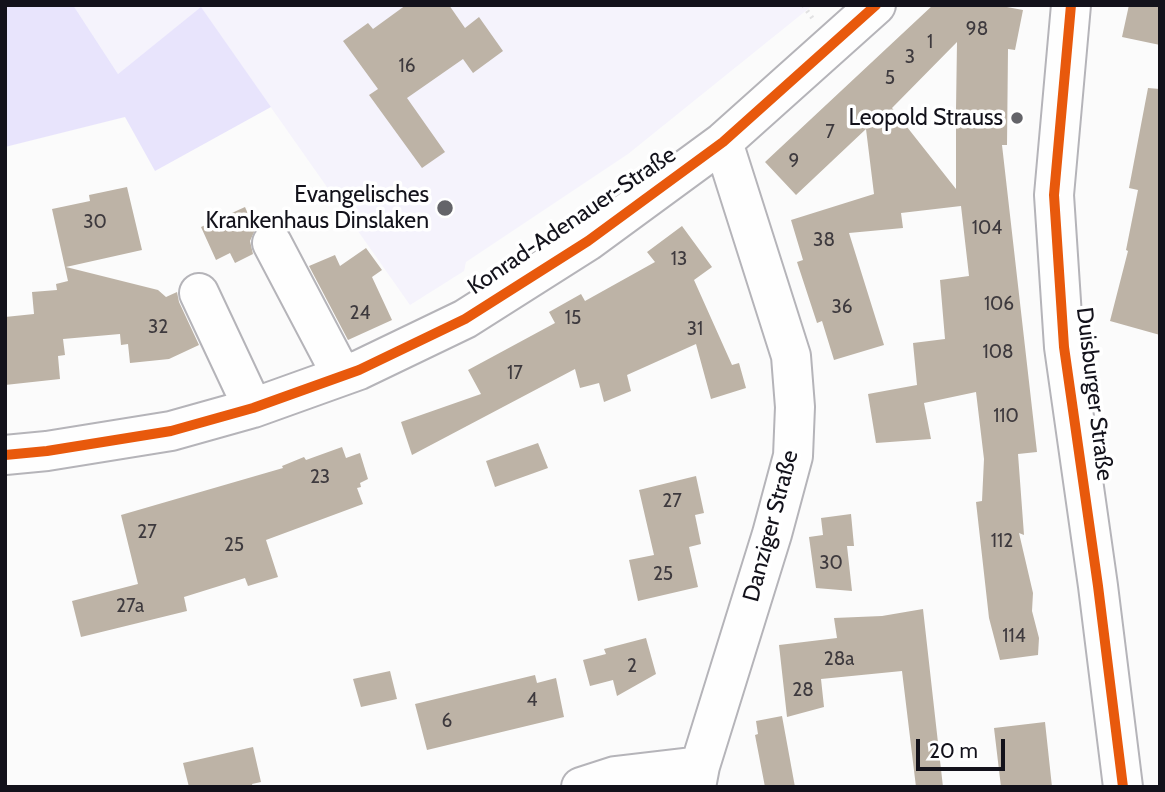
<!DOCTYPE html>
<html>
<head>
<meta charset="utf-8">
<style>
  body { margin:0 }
  #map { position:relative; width:1165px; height:792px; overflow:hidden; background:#fbfbfb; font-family:Cabin,sans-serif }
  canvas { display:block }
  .frame { position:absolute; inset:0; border:7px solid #13121b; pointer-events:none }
  .scale { position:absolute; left:916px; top:739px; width:89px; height:32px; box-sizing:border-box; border:4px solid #13121b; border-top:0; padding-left:9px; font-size:21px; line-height:24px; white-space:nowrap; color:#13121b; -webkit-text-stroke:5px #fff; paint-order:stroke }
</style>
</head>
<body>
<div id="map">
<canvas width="1165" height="792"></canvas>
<div class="frame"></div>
<div class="scale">20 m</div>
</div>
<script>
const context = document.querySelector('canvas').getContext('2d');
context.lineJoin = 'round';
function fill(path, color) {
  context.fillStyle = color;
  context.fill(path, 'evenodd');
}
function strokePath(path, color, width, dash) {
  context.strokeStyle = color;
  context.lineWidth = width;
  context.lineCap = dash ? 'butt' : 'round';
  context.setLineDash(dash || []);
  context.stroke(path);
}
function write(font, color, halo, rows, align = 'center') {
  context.font = font + ' Cabin,sans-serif';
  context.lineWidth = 7;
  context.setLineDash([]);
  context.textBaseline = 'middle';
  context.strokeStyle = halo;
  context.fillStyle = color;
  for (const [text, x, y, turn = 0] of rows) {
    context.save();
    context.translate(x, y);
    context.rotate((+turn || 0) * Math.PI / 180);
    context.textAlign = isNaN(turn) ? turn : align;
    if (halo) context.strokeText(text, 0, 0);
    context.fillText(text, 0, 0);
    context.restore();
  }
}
const built = new Path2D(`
  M73,5H813L628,154L466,262L464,271L410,305L201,8L118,74Z`);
const green = new Path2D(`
  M5,5H73L118,74L201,7L271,107L155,171L125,117L5,147Z`);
const building = new Path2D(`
  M406,5H449L465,28L479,17L503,51L473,73L463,59L407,98L445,152L422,168L369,95L378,89L343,41L368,23L373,29Z
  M933,5H996L1023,10L1015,50L1008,49L1007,145H1002L1037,452L1018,454L1024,535L1019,533L1033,593L1032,611L1039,638L1038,655L1000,660L989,618L976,502L982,501L984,459L976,392L924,403L931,439L876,443L868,394L917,385L913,343L945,339L940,280L969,276L961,206L901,213L903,228L849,233L884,345L834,360L822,321L817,323L797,262L803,260L791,220L874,194L866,129L796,195L765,162ZM957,42L956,109V189L892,108Z
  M1129,5H1160V45L1122,37Z
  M1148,88L1160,89V335L1110,321L1128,251L1126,250L1138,190L1129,188Z
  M127,187L142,250L66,267L158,290L166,297L177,292L179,302L199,345L169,359L130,363L128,344L121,345L120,334L63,339L65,355L58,356L60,379L5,385V317L34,314L32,292L57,290L56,284L68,281L52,209L90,201L89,195Z
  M245,207L255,230L250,241L253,254L235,263L230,253L216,260L201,227Z
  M682,226L712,267L694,280L732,365L739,363L746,388L711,399L696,344L627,375L631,391L604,402L599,383L580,388L575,369L412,455L401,422L481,394L468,370L555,323L549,312L581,294L585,301L655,262L647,252Z
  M366,248L382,270L372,277L392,320L348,340L309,266L335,255L340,266Z
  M538,443L548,468L495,487L486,461Z
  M342,447L346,458L360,453L368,479L360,483L361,487L357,488L363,504L266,540L278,577L248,586L245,578L184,597L187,611L81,637L72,601L138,584L121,515L283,468L282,466L304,457L306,460Z
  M696,476L704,513L695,515L701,544L689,547L698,587L638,601L629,560L654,555L639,490Z
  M851,514L854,546H847L852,591L816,588L809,537L823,535L821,518Z
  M923,609L936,725L943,787H916L902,671L821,679L824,707L787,717L779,645L837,638L834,618L882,616Z
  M646,638L656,674L617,696L613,680L590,686L583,660L606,654L604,649Z
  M390,671L397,699L361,707L353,679Z
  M535,675L537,683L556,678L564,717L427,750L415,704Z
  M782,716L795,787H765L755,735L758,734L756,721Z
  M1045,722L1052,787H1001L994,728Z
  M253,747L261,782L252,784L253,787H189L183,763Z`);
const path = new Path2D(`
  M803,5L813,19`);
const minor = new Path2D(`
  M1071,5L1054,195L1064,347L1098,586L1123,787
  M272,243L342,376
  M199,293L253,408
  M5,455L47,451L171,431L253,408L359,370L465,319L588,241L723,142L876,5
  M581,787L615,776L700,766
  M696,787L700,766L772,534L793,456L795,407L791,356L723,142`);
const cycleway = new Path2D(`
  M1071,5L1054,195L1064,347L1098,586L1123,787
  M5,455L47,451L171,431L253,408L359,370L465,319L588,241L723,142L876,5`);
const markers = [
  [1017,118,7,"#646469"],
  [445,208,9,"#646469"]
];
const numberNames = [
  ["98",977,29],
  ["1",930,42],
  ["3",910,57],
  ["16",407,66],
  ["5",890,78],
  ["7",830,132],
  ["9",794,161],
  ["30",95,222],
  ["104",987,228],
  ["38",824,240],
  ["13",679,259],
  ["106",999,304],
  ["36",842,307],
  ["24",360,313],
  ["15",573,318],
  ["32",158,327],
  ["31",695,329],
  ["108",998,352],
  ["17",515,373],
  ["110",1006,416],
  ["23",320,477],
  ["27",672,501],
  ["27",147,532],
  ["112",1002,541],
  ["25",234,545],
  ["30",831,563],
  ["25",663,574],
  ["27a",130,606],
  ["114",1014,636],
  ["28a",839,659],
  ["2",632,666],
  ["28",803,690],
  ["4",532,700],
  ["6",447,721]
];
const poiNames = [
  ["Leopold Strauss",1003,118],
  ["Evangelisches",429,195],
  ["Krankenhaus Dinslaken",429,221]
];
const streetNames = [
  ["Konrad-Adenauer-Straße",572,221,-34],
  ["Duisburger Straße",1094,394,83],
  ["Danziger Straße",771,526,-75]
];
fill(built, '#f5f3fc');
fill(green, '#e8e4fc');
fill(building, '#bdb3a6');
strokePath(minor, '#b5b4b9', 42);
strokePath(path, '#e2e2e3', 4.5, [2, 5]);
strokePath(minor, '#fefefe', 38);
strokePath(cycleway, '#e8590c', 10);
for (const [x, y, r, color] of markers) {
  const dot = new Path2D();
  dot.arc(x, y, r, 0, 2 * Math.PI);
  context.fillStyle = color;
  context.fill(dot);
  strokePath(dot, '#fff', 2.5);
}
write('19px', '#3e3a3e', null, numberNames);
write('23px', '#13121b', '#fff', poiNames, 'right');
write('23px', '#13121b', '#fff', streetNames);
</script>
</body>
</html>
